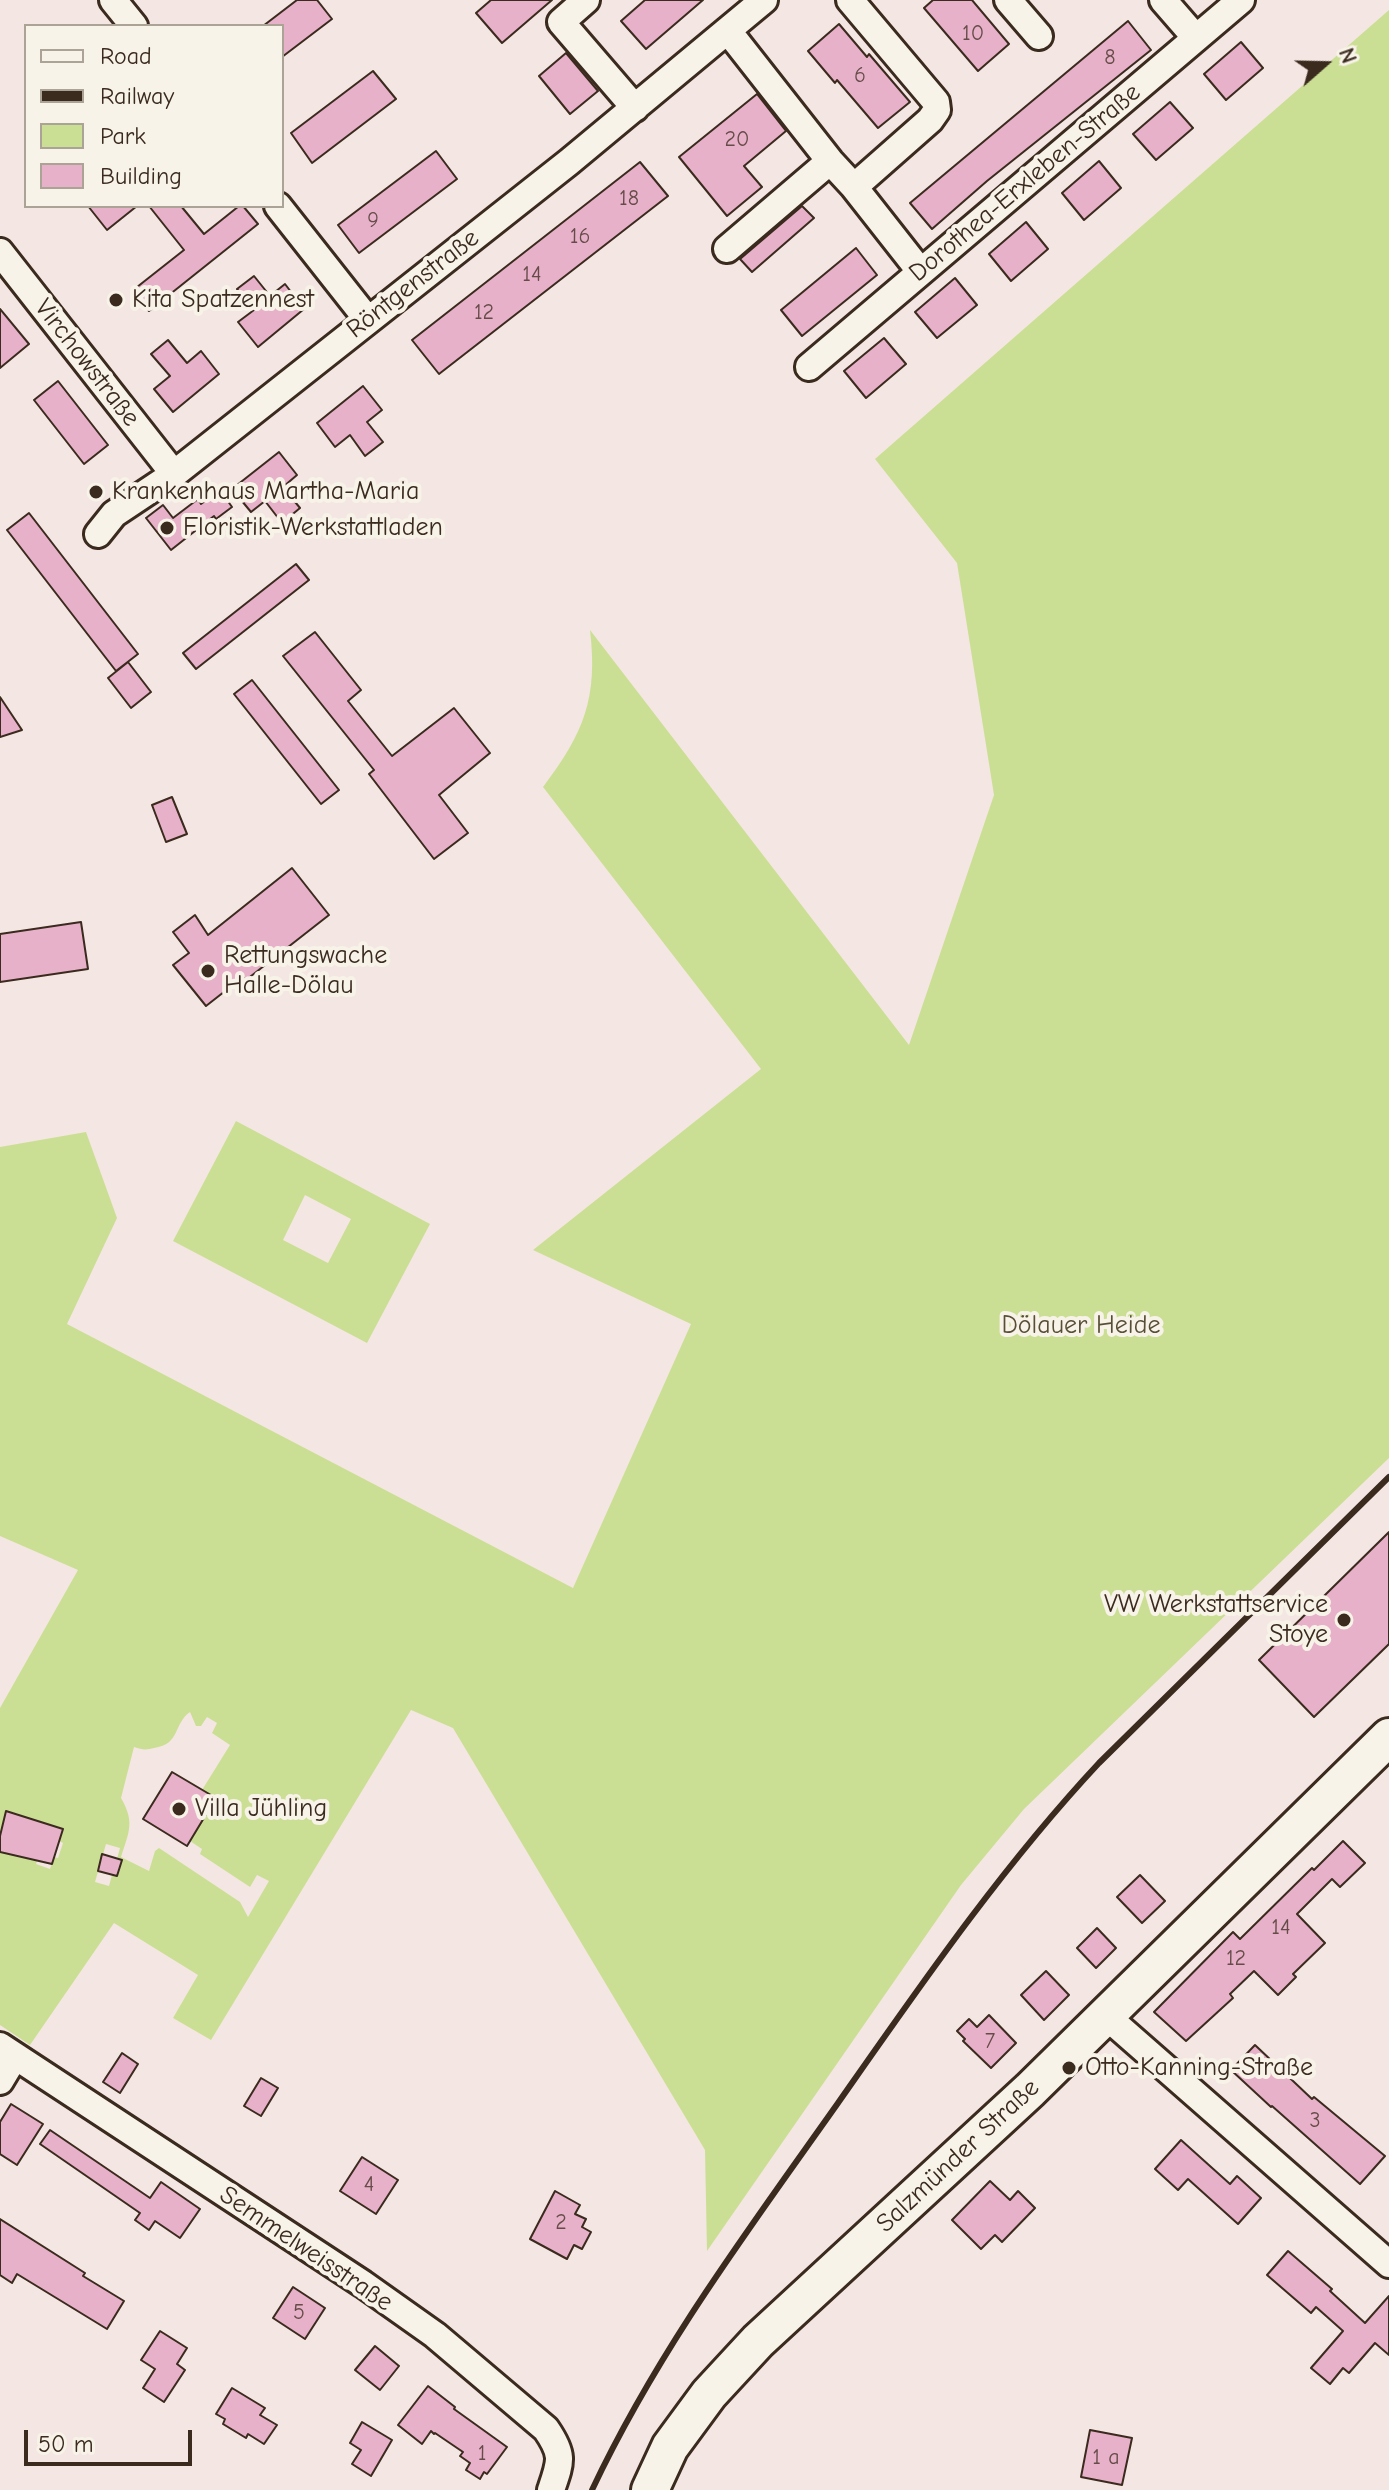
<!DOCTYPE html>
<html>
<head>
<meta charset="utf-8">
<style>
  body { margin:0 }
  #map { position:relative; width:1389px; height:2490px; overflow:hidden; background:#f4e6e2; font-family:"Comic Neue",sans-serif }
  canvas { display:block }
  .legend { position:absolute; left:24px; top:24px; width:260px; height:184px; box-sizing:border-box; background:#f7f3e8; border:2px solid #aca397; margin:0; padding:10px 14px; list-style:none; font-size:24px; color:#3b2a1e }
  .legend li { display:flex; align-items:center; gap:16px; height:40px }
  .legend b { width:40px; border:2px solid #aca397 }
  .north { position:absolute; left:1285px; top:24px; width:80px; height:80px; -webkit-text-stroke:6px #f7f3e8; paint-order:stroke; rotate:70deg; font-size:22px; font-weight:700; line-height:32px; text-align:center; color:#3b2a1e }
  .north::after { content:''; display:block; margin:auto; width:28px; height:36px; background:#3b2a1e; clip-path:polygon(50% 0,100% 100%,50% 72%,0 100%) }
  .scale { position:absolute; left:24px; top:2430px; width:168px; height:36px; box-sizing:border-box; border:4px solid #3b2a1e; border-top:0; padding-left:10px; font-size:24px; line-height:28px; white-space:nowrap; color:#3b2a1e; -webkit-text-stroke:6px #f7f3e8; paint-order:stroke }
</style>
</head>
<body>
<div id="map">
<canvas width="1389" height="2490"></canvas>
<ul class="legend">
<li><b style="height:10px;background:#f7f3e8"></b>Road</li>
<li><b style="height:10px;background:#3b2a1e"></b>Railway</li>
<li><b style="height:22px;background:#cbdf94"></b>Park</li>
<li><b style="height:22px;background:#e7b1c9"></b>Building</li>
</ul>
<div class="north">N</div>
<div class="scale">50 m</div>
</div>
<script>
const context = document.querySelector('canvas').getContext('2d');
context.lineJoin = 'round';
function fill(path, color) {
  context.fillStyle = color;
  context.fill(path, 'evenodd');
}
function strokePath(path, color, width, dash) {
  context.strokeStyle = color;
  context.lineWidth = width;
  context.lineCap = dash ? 'butt' : 'round';
  context.setLineDash(dash || []);
  context.stroke(path);
}
function write(font, color, halo, rows, align = 'center') {
  context.font = font + ' "Comic Neue",sans-serif';
  context.lineWidth = 8;
  context.setLineDash([]);
  context.textBaseline = 'middle';
  context.strokeStyle = halo;
  context.fillStyle = color;
  for (const [text, x, y, turn = 0] of rows) {
    context.save();
    context.translate(x, y);
    context.rotate((+turn || 0) * Math.PI / 180);
    context.textAlign = isNaN(turn) ? turn : align;
    if (halo) context.strokeText(text, 0, 0);
    context.fillText(text, 0, 0);
    context.restore();
  }
}
const green = new Path2D(`
  M1389,10V1458L1024,1809L961,1885L707,2251L705,2150L453,1728L411,1710L211,2040L173,2018L198,1975L114,1923L30,2045L0,2025V1852L17,1826L19,1814L6,1811L0,1836V1708L78,1570L0,1536V1147L86,1132L117,1218L67,1324L573,1588L691,1324L533,1250L761,1069L543,787C584,733 598,698 590,630L909,1045L994,795L957,563L875,459ZM190,1712L196,1726H201L207,1717L217,1723L212,1733L230,1745L202,1790L215,1798L190,1841L202,1849L200,1854L250,1887L257,1875L269,1881L248,1917L240,1902L159,1848L155,1851L149,1871L121,1857C129,1832 135,1822 121,1798L134,1747C142,1750 147,1750 154,1748C181,1744 173,1724 190,1712ZM50,1825L63,1830L59,1841L63,1843L58,1858L54,1857L50,1869L36,1864ZM106,1844L120,1848L117,1859L121,1860L117,1876L112,1875L109,1886L95,1882Z
  M236,1121L430,1224L367,1343L173,1241ZM305,1195L351,1219L328,1263L283,1240Z`);
const building = new Path2D(`
  M297,0H317L332,19L282,57V26H263Z
  M491,0H552L502,43L476,13Z
  M645,0H703L646,49L621,21Z
  M933,0H972L1009,44L978,71L924,8Z
  M1128,21L1151,50L987,181L932,229L910,203Z
  M839,24L867,57L869,54L910,102L878,128L837,80L835,83L808,51Z
  M1241,42L1263,68L1226,100L1204,74Z
  M566,53L598,91L570,114L539,76Z
  M373,71L396,99L312,163L291,133Z
  M757,94L786,131L744,166L762,187L727,216L679,157Z
  M1170,102L1193,128L1156,160L1133,134Z
  M436,151L457,179L359,253L338,225Z
  M1099,161L1121,188L1084,220L1062,193Z
  M640,162L668,196L439,374L412,340Z
  M88,206H137L107,230Z
  M149,206H181L204,234L239,206H243L258,224L149,311L132,291L184,250Z
  M802,206L814,218L752,272L740,259Z
  M1026,222L1048,249L1011,281L989,254Z
  M856,248L877,275L802,336L781,310Z
  M254,276L270,296L285,284L304,309L258,347L238,322L254,310L237,289Z
  M955,278L977,305L937,338L915,312Z
  M0,309L29,344L0,368Z
  M884,338L906,364L866,398L844,371Z
  M168,340L187,363L201,351L219,374L173,412L154,389L170,376L151,354Z
  M58,381L108,445L84,464L34,400Z
  M363,386L382,410L367,422L383,442L365,456L350,435L335,447L317,423Z
  M279,452L297,475L283,487L300,508L282,523L265,501L251,512L232,489Z
  M220,490L232,507L216,519L214,516L171,550L146,518L163,505L173,518L198,499L201,504Z
  M29,513L138,654L116,671L7,530Z
  M296,564L309,580L196,669L183,653Z
  M315,632L361,690L348,701L392,756L454,708L490,753L439,795L468,833L434,859L369,774L374,770L283,656Z
  M128,662L151,692L131,708L108,678Z
  M252,680L339,790L321,804L234,694Z
  M0,697L22,730L0,737Z
  M172,797L187,834L166,842L152,805Z
  M292,868L329,915L246,980L243,977L206,1006L173,965L189,953L173,932L195,915L208,935Z
  M81,922L88,969L0,982V934Z
  M1389,1532V1644L1314,1717L1259,1660Z
  M172,1772L216,1798L187,1846L143,1819Z
  M6,1811L63,1829L52,1864L0,1852V1836Z
  M1343,1841L1365,1863L1340,1887L1332,1879L1297,1914L1325,1943L1293,1974L1296,1977L1278,1995L1254,1971L1230,1994L1233,1998L1186,2041L1154,2012L1233,1932L1240,1939L1312,1868L1314,1870Z
  M102,1854L122,1860L117,1876L98,1871Z
  M1140,1875L1165,1901L1142,1923L1117,1897Z
  M1097,1928L1116,1948L1096,1968L1077,1948Z
  M1046,1971L1069,1995L1044,2020L1021,1995Z
  M989,2015L1016,2043L991,2068L963,2041L965,2039L957,2031L969,2019L977,2027Z
  M1255,2045L1312,2099L1314,2097L1385,2156L1360,2184L1272,2106L1271,2107L1231,2070Z
  M122,2053L138,2064L120,2093L103,2082Z
  M261,2078L278,2088L261,2116L244,2106Z
  M11,2104L43,2124L17,2165L0,2154V2122Z
  M50,2130L150,2198L161,2182L200,2209L180,2238L155,2221L149,2230L135,2220L140,2213L40,2144Z
  M1181,2140L1230,2184L1237,2176L1261,2198L1238,2224L1188,2179L1178,2190L1155,2169Z
  M362,2157L398,2180L376,2214L340,2191Z
  M990,2181L1010,2200L1018,2191L1035,2208L1002,2242L995,2235L981,2249L952,2220Z
  M555,2191L580,2205L575,2214L586,2219L582,2227L591,2232L582,2249L574,2245L567,2259L530,2239Z
  M0,2219L85,2273L83,2276L124,2301L107,2329L17,2274L12,2283L0,2275Z
  M1288,2251L1332,2289L1330,2291L1365,2323L1389,2296V2355L1375,2343L1349,2373L1343,2368L1330,2384L1311,2368L1343,2331L1316,2307L1311,2313L1267,2275Z
  M293,2287L325,2308L305,2339L273,2318Z
  M160,2331L187,2348L177,2364L185,2370L164,2402L143,2388L155,2369L141,2360Z
  M375,2346L399,2366L380,2390L355,2370Z
  M428,2386L455,2407L454,2409L507,2447L487,2474L484,2472L480,2479L466,2470L470,2463L460,2456L463,2452L435,2433L434,2434L431,2431L422,2444L398,2425Z
  M232,2388L265,2408L260,2415L277,2425L264,2444L248,2434L246,2438L223,2424L225,2419L216,2414Z
  M362,2422L392,2440L371,2476L352,2464L361,2450L350,2443Z
  M1090,2430L1132,2438L1122,2485L1081,2477Z`);
const street = new Path2D(`
  M113,0L134,26
  M586,0L561,22L635,108
  M850,0L936,102L937,110L930,120L854,187L920,271
  M1008,0L1039,36
  M1163,0L1196,38
  M728,31L830,161L854,187
  M278,206L360,310L365,322
  M727,249L830,161
  M0,252L174,474
  M809,367L1241,0
  M98,534L114,514L174,474L569,162L764,0
  M1105,2015L1389,2264
  M0,2046L363,2284L435,2335L546,2429C564,2455 561,2461 551,2490
  M0,2081L15,2056`);
const secondary = new Path2D(`
  M650,2490L670,2447L709,2394L758,2341L1030,2090L1389,1737`);
const rail = new Path2D(`
  M592,2490C658,2350 749,2229 838,2103C920,1986 1001,1868 1099,1763L1389,1477`);
const markers = [
  [116,300,8,"#3b2a1e"],
  [96,492,8,"#3b2a1e"],
  [167,528,8,"#3b2a1e"],
  [208,971,8,"#3b2a1e"],
  [1344,1620,8,"#3b2a1e"],
  [179,1809,8,"#3b2a1e"],
  [1069,2068,8,"#3b2a1e"]
];
const numberNames = [
  ["10",973,34],
  ["8",1110,58],
  ["6",860,76],
  ["20",737,140],
  ["18",629,199],
  ["9",373,221],
  ["16",580,237],
  ["14",532,275],
  ["12",484,313],
  ["14",1281,1928],
  ["12",1236,1959],
  ["7",990,2042],
  ["3",1315,2121],
  ["4",369,2185],
  ["2",561,2223],
  ["5",299,2313],
  ["1",482,2454],
  ["1 a",1106,2458]
];
const streetNames = [
  ["Dorothea-Erxleben-Straße",1025,183,-40],
  ["Röntgenstraße",413,284,-38],
  ["Virchowstraße",87,363,52],
  ["Salzmünder Straße",958,2156,-43],
  ["Semmelweisstraße",306,2249,34]
];
const poiNames = [
  ["Kita Spatzennest",132,300],
  ["Krankenhaus Martha-Maria",112,492],
  ["Floristik-Werkstattladen",183,528],
  ["Rettungswache",224,956],
  ["Halle-Dölau",224,986],
  ["VW Werkstattservice",1328,1605,"right"],
  ["Stoye",1328,1635,"right"],
  ["Villa Jühling",195,1809],
  ["Otto-Kanning-Straße",1085,2068]
];
const parkNames = [
  ["Dölauer Heide",1081,1326]
];
fill(green, '#cbdf94');
fill(building, '#e7b1c9');
strokePath(building, '#3b2a1e', 2);
strokePath(street, '#3b2a1e', 32);
strokePath(secondary, '#3b2a1e', 42);
strokePath(street, '#f7f3e8', 26);
strokePath(secondary, '#f7f3e8', 36);
strokePath(rail, '#3b2a1e', 6);
for (const [x, y, r, color] of markers) {
  const dot = new Path2D();
  dot.arc(x, y, r, 0, 2 * Math.PI);
  context.fillStyle = color;
  context.fill(dot);
  strokePath(dot, '#f7f3e8', 3);
}
write('22px', '#664c49', null, numberNames);
write('26px', '#3b2a1e', '#f7f3e8', streetNames);
write('26px', '#3b2a1e', '#f7f3e8', poiNames, 'left');
write('26px', '#584e36', '#f7f3e8', parkNames);
</script>
</body>
</html>
